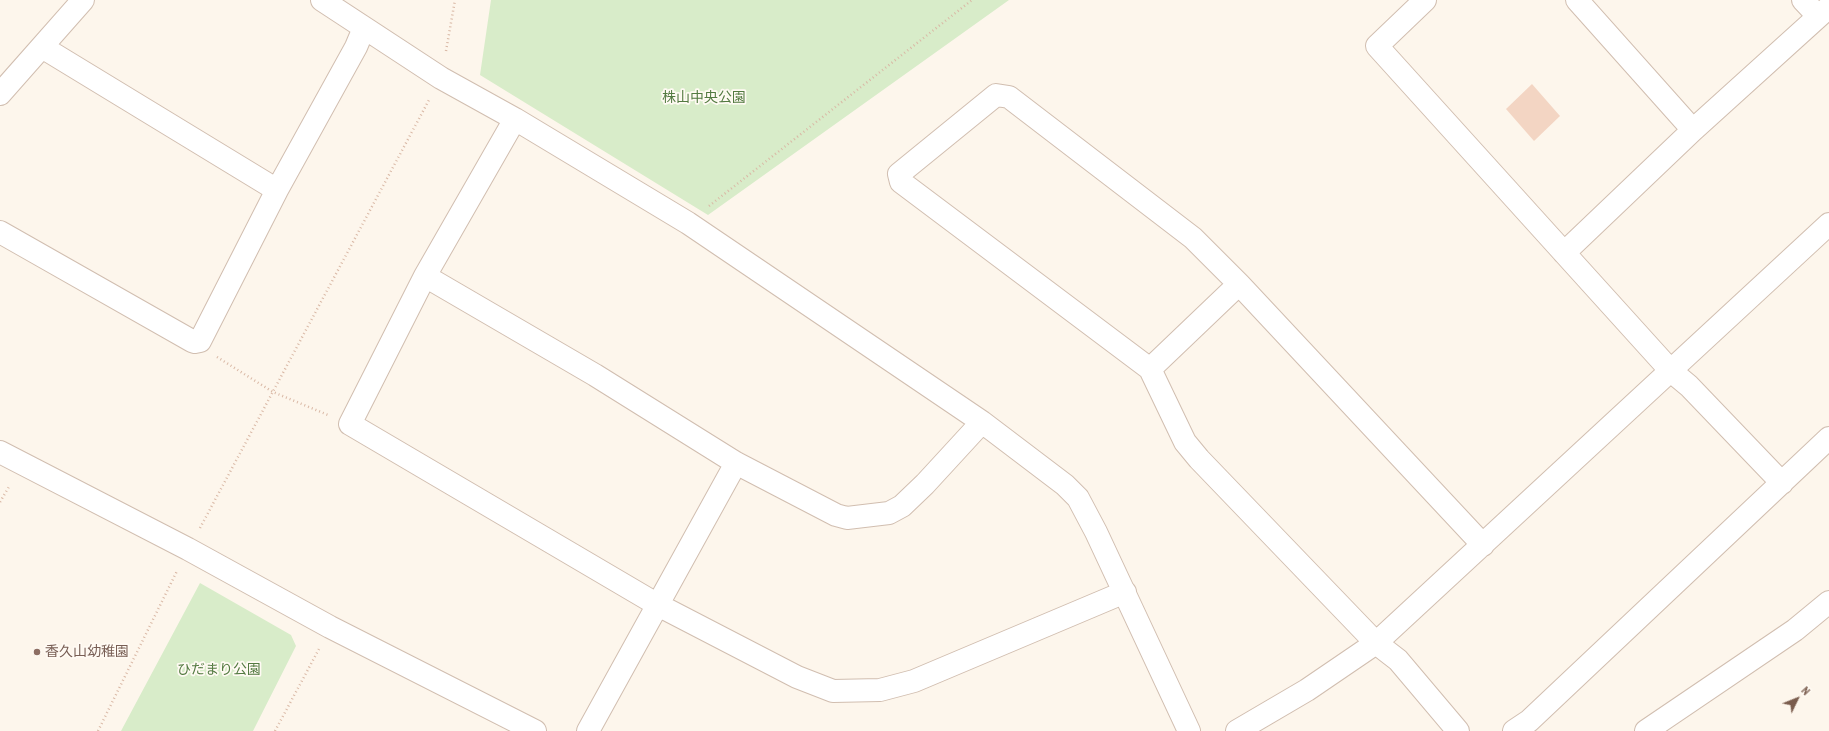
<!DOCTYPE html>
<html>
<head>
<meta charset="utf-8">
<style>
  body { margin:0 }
  #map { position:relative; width:1829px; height:731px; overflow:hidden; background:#fdf6ec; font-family:"Archivo Narrow",sans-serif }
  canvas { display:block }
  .north { position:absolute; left:1777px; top:679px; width:40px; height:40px; -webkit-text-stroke:3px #fffaf3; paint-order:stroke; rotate:47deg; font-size:11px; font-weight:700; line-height:16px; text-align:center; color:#7a5c4d }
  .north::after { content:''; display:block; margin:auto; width:14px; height:18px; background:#7a5c4d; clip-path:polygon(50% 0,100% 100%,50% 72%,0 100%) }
</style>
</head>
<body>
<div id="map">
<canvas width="1829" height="731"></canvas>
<div class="north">N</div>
</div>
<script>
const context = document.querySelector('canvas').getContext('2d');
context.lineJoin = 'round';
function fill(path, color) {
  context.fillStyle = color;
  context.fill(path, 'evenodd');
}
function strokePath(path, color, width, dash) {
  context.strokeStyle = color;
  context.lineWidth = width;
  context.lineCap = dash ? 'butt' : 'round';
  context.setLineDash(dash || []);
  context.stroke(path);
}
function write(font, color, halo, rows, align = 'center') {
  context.font = font + ' "Archivo Narrow","Noto Sans JP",sans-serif';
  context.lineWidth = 3.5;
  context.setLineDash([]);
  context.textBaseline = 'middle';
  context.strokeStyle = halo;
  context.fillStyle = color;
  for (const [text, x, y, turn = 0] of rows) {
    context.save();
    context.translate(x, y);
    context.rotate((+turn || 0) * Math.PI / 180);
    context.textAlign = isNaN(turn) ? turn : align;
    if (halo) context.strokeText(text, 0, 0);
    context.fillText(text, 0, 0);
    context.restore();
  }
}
const green = new Path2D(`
  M491,0H1009L708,215L480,75Z
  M200,583L291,635L296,646L253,731H121Z`);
const building = new Path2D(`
  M1532,84L1560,116L1534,141L1506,109Z`);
const path = new Path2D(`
  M446,51L455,0
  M709,206L972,0
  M217,357L273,392L328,415
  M0,502L10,485
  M200,528L429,100
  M98,731L177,571
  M275,731L319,649`);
const minor = new Path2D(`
  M322,0L441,78L515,119L688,223L982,422L1065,485L1078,498L1096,532L1189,731
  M1425,0L1377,46L1671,371L1689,386L1782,483
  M1577,0L1693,130
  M1803,0L1818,16
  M42,47L277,190
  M0,94L83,0
  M515,119L425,276L350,424L658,605L797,677L833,691L880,690L914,681L1125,592
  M0,232L192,341L195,342L200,341L277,190L356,47L364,28
  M1564,253L1693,130L1829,7
  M425,276L595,375L736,463L836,515L847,518L889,513L902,506L925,484L982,422
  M1150,369L1239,284
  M0,452L188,549L330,627L535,731
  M588,731L736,463
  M1237,731L1307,690L1376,643L1829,224
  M1458,731L1398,660L1376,643L1199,459L1185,442L1150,369L901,182L899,174L996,95L1009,97L1193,238L1239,284L1483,545
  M1514,731L1529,721L1829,438
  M1646,731L1795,630L1829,602`);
const markers = [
  [37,652,4,"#8d6e63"]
];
const parkNames = [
  ["株山中央公園",704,98],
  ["ひだまり公園",219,670]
];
const educationNames = [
  ["香久山幼稚園",45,652]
];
fill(green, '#d8ecc9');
fill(building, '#f3d5c3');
strokePath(minor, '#d1beb0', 24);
strokePath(path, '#d9b8a5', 2.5, [1, 3]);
strokePath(minor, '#fff', 22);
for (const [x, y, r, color] of markers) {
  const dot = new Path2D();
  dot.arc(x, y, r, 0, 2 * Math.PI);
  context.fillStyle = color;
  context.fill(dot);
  strokePath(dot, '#fffaf3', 1.5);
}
write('14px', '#537a41', '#fffaf3', parkNames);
write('14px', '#785e54', '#fffaf3', educationNames, 'left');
</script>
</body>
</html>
